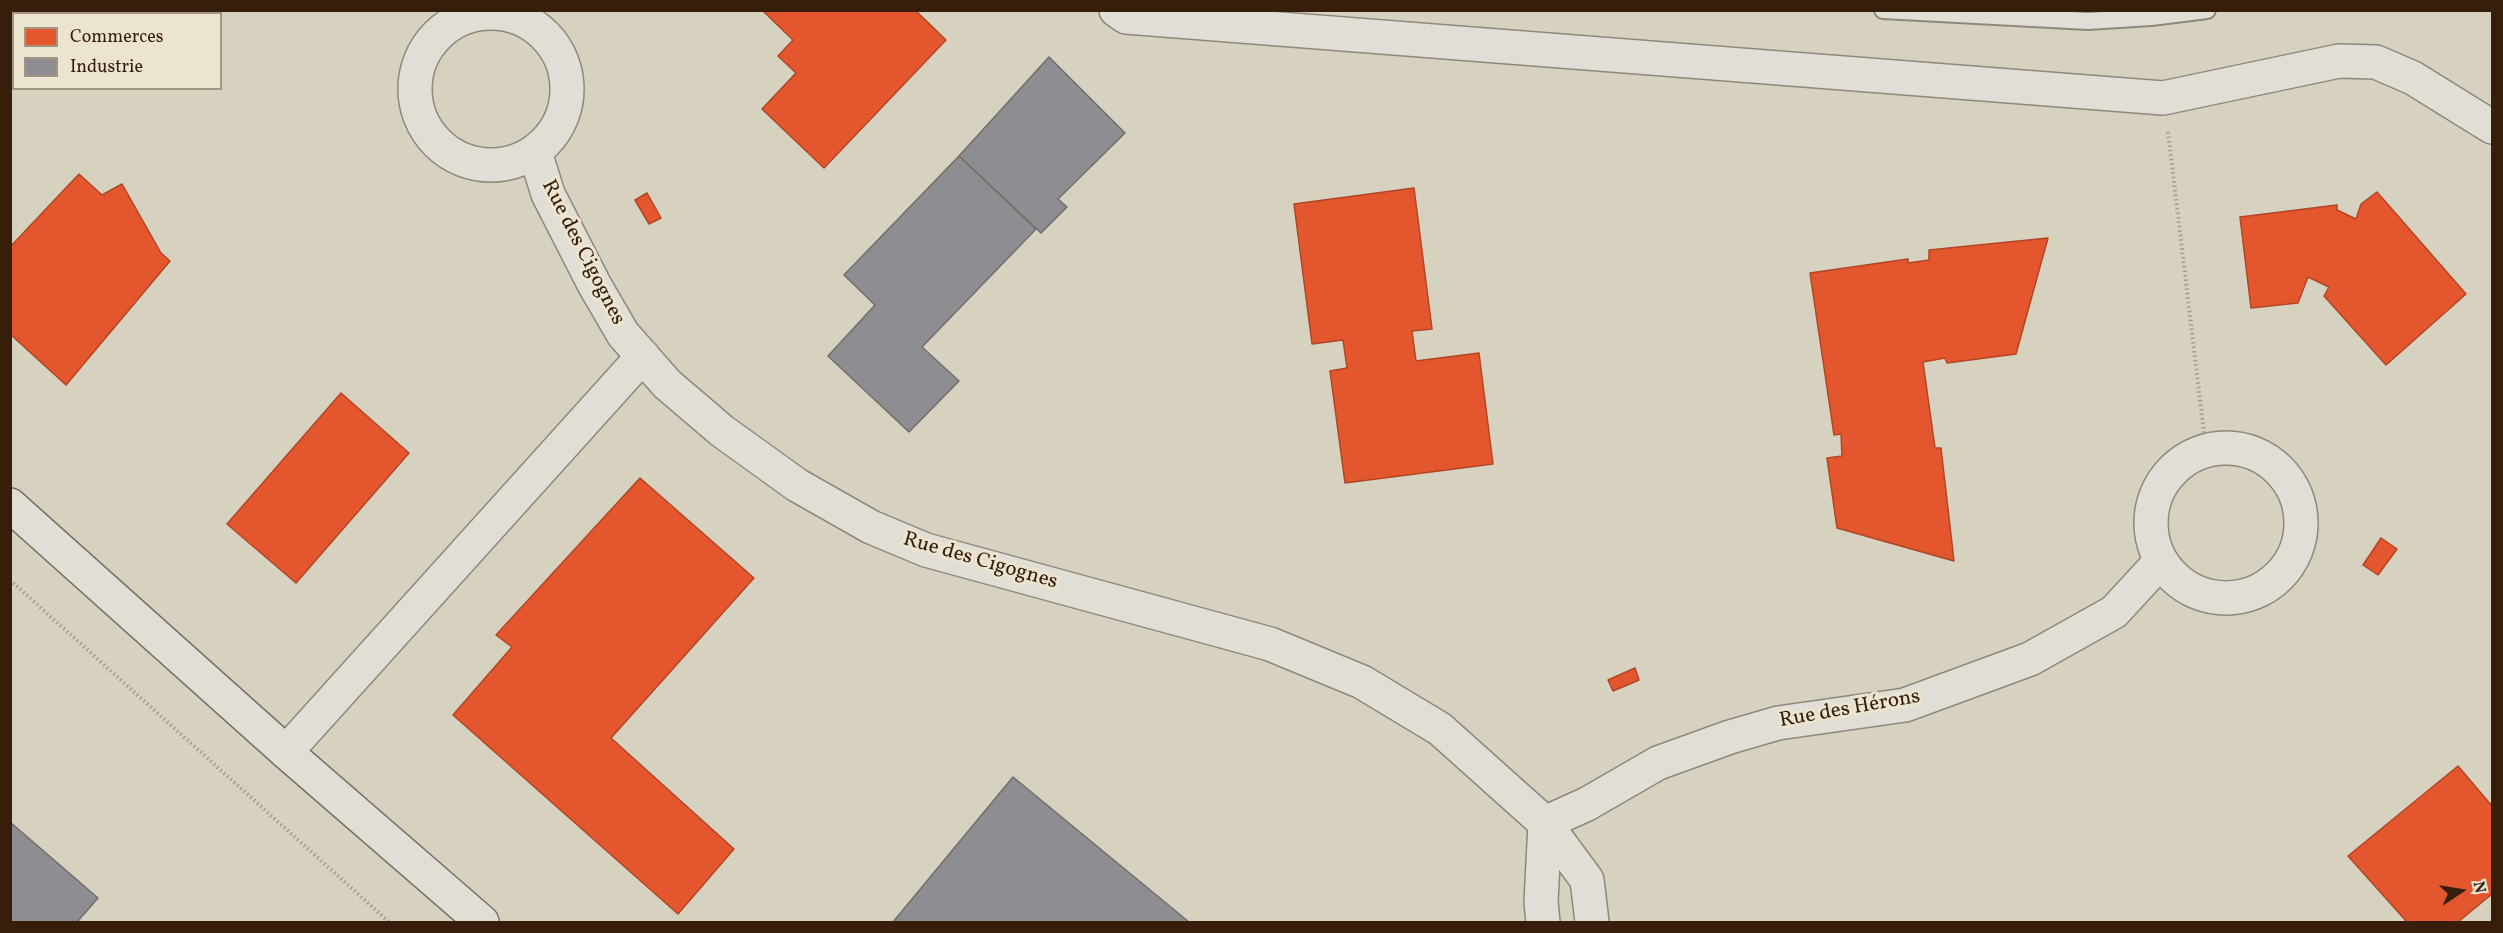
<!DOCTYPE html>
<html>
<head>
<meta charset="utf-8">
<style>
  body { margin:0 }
  #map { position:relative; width:2503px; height:933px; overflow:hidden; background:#d7d1c0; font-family:Vollkorn,serif }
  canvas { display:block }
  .frame { position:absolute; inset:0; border:12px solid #371e0b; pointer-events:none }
  .legend { position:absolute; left:12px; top:12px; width:210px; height:78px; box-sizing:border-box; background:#ebe4d0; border:2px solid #a39581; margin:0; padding:8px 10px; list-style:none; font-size:18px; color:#371e0b }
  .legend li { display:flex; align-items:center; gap:12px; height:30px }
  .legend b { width:30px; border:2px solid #a39581 }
  .north { position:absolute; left:2431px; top:861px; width:60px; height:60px; -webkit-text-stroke:4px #ebe4d0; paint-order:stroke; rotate:78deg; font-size:16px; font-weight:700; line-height:24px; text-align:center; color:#371e0b }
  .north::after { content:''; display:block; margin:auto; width:21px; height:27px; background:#371e0b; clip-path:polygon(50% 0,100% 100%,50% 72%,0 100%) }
</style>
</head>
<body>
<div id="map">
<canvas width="2503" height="933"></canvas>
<div class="frame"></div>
<ul class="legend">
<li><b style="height:16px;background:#e4572e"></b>Commerces</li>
<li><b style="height:16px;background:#8d8d92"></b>Industrie</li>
</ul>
<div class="north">N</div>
</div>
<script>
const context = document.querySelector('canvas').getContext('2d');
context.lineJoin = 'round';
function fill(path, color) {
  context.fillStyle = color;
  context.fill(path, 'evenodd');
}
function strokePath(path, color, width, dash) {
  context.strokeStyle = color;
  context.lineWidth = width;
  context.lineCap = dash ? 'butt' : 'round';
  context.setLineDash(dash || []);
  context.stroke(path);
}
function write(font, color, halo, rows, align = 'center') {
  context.font = font + ' Vollkorn,serif';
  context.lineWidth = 6;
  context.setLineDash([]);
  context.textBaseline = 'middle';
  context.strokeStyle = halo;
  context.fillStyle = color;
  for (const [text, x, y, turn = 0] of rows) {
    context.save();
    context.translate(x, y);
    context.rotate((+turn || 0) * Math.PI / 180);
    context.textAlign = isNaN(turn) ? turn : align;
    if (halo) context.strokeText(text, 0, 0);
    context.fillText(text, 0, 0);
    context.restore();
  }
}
const shops = new Path2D(`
  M762,10H915L946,40L824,168L762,109L796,73L778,56L793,40Z
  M79,174L102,195L122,184L161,253L170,261L66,385L10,334V247Z
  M1414,188L1432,329L1412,331L1416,361L1479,353L1493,464L1345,483L1330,371L1347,368L1343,340L1312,344L1294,204Z
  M2377,192L2466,294L2386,365L2324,296L2329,287L2308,277L2298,303L2251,308L2240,217L2337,205V210L2356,219L2361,204Z
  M647,193L661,218L649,224L635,200Z
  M2048,238L2016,354L1947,363L1945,358L1923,362L1935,448H1941L1954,561L1837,528L1827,458L1842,456L1841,434L1834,435L1810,273L1908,259V263L1929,260V250Z
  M341,393L409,453L296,583L227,524Z
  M640,478L754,578L611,738L734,849L678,914L453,715L512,647L496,635Z
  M2381,538L2397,549L2378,575L2363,565Z
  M1635,668L1639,680L1613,691L1608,680Z
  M2458,766L2492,806V894L2458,922H2407L2348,856Z`);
const industry = new Path2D(`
  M1049,57L1125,133L1058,199L1067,207L1041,233L959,156Z
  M959,156L1036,229L922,347L959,381L909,432L828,356L875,305L844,275Z
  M1013,777L1189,922H893Z
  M10,822L98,898L77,922H10Z`);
const path = new Path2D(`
  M2168,132L2206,450
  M10,580L389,922`);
const service = new Path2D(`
  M1883,10L2088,21L2151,17L2207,10`);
const minor = new Path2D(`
  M1116,10L1126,17L2163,98L2339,61L2376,62L2413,78L2492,127
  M415 89a76 76 0 1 1 152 0a76 76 0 1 1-152 0Z
  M535,152L548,194L594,284L623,334L667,384L722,431L797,485L871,527L926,550L1270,644L1362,682L1440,729L1545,823L1587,804L1658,763L1730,737L1778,723L1905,705L2030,659L2114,612L2161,561
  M2151 523a75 75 0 1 1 150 0a75 75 0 1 1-150 0Z
  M286,752L643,356
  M1545,823L1587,880L1592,922
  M1543,922L1541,902L1545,823`);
const secondary = new Path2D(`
  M10,505L286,752L482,922`);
const streetNames = [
  ["Rue des Cigognes",582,253,63],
  ["Rue des Cigognes",980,562,16],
  ["Rue des Hérons",1850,710,-10]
];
fill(shops, '#e4572e');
strokePath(shops, '#b04624', 1.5);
fill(industry, '#8d8d92');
strokePath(industry, '#736c6a', 1.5);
strokePath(service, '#8e887c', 20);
strokePath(minor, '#8e887c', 36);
strokePath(secondary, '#777064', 36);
strokePath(path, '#a19c94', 4, [1.5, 3]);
strokePath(service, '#e0ded5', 16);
strokePath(minor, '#e0ded5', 33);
strokePath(secondary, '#e0ded5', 33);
write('21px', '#371e0b', '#ebe4d0', streetNames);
</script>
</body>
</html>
